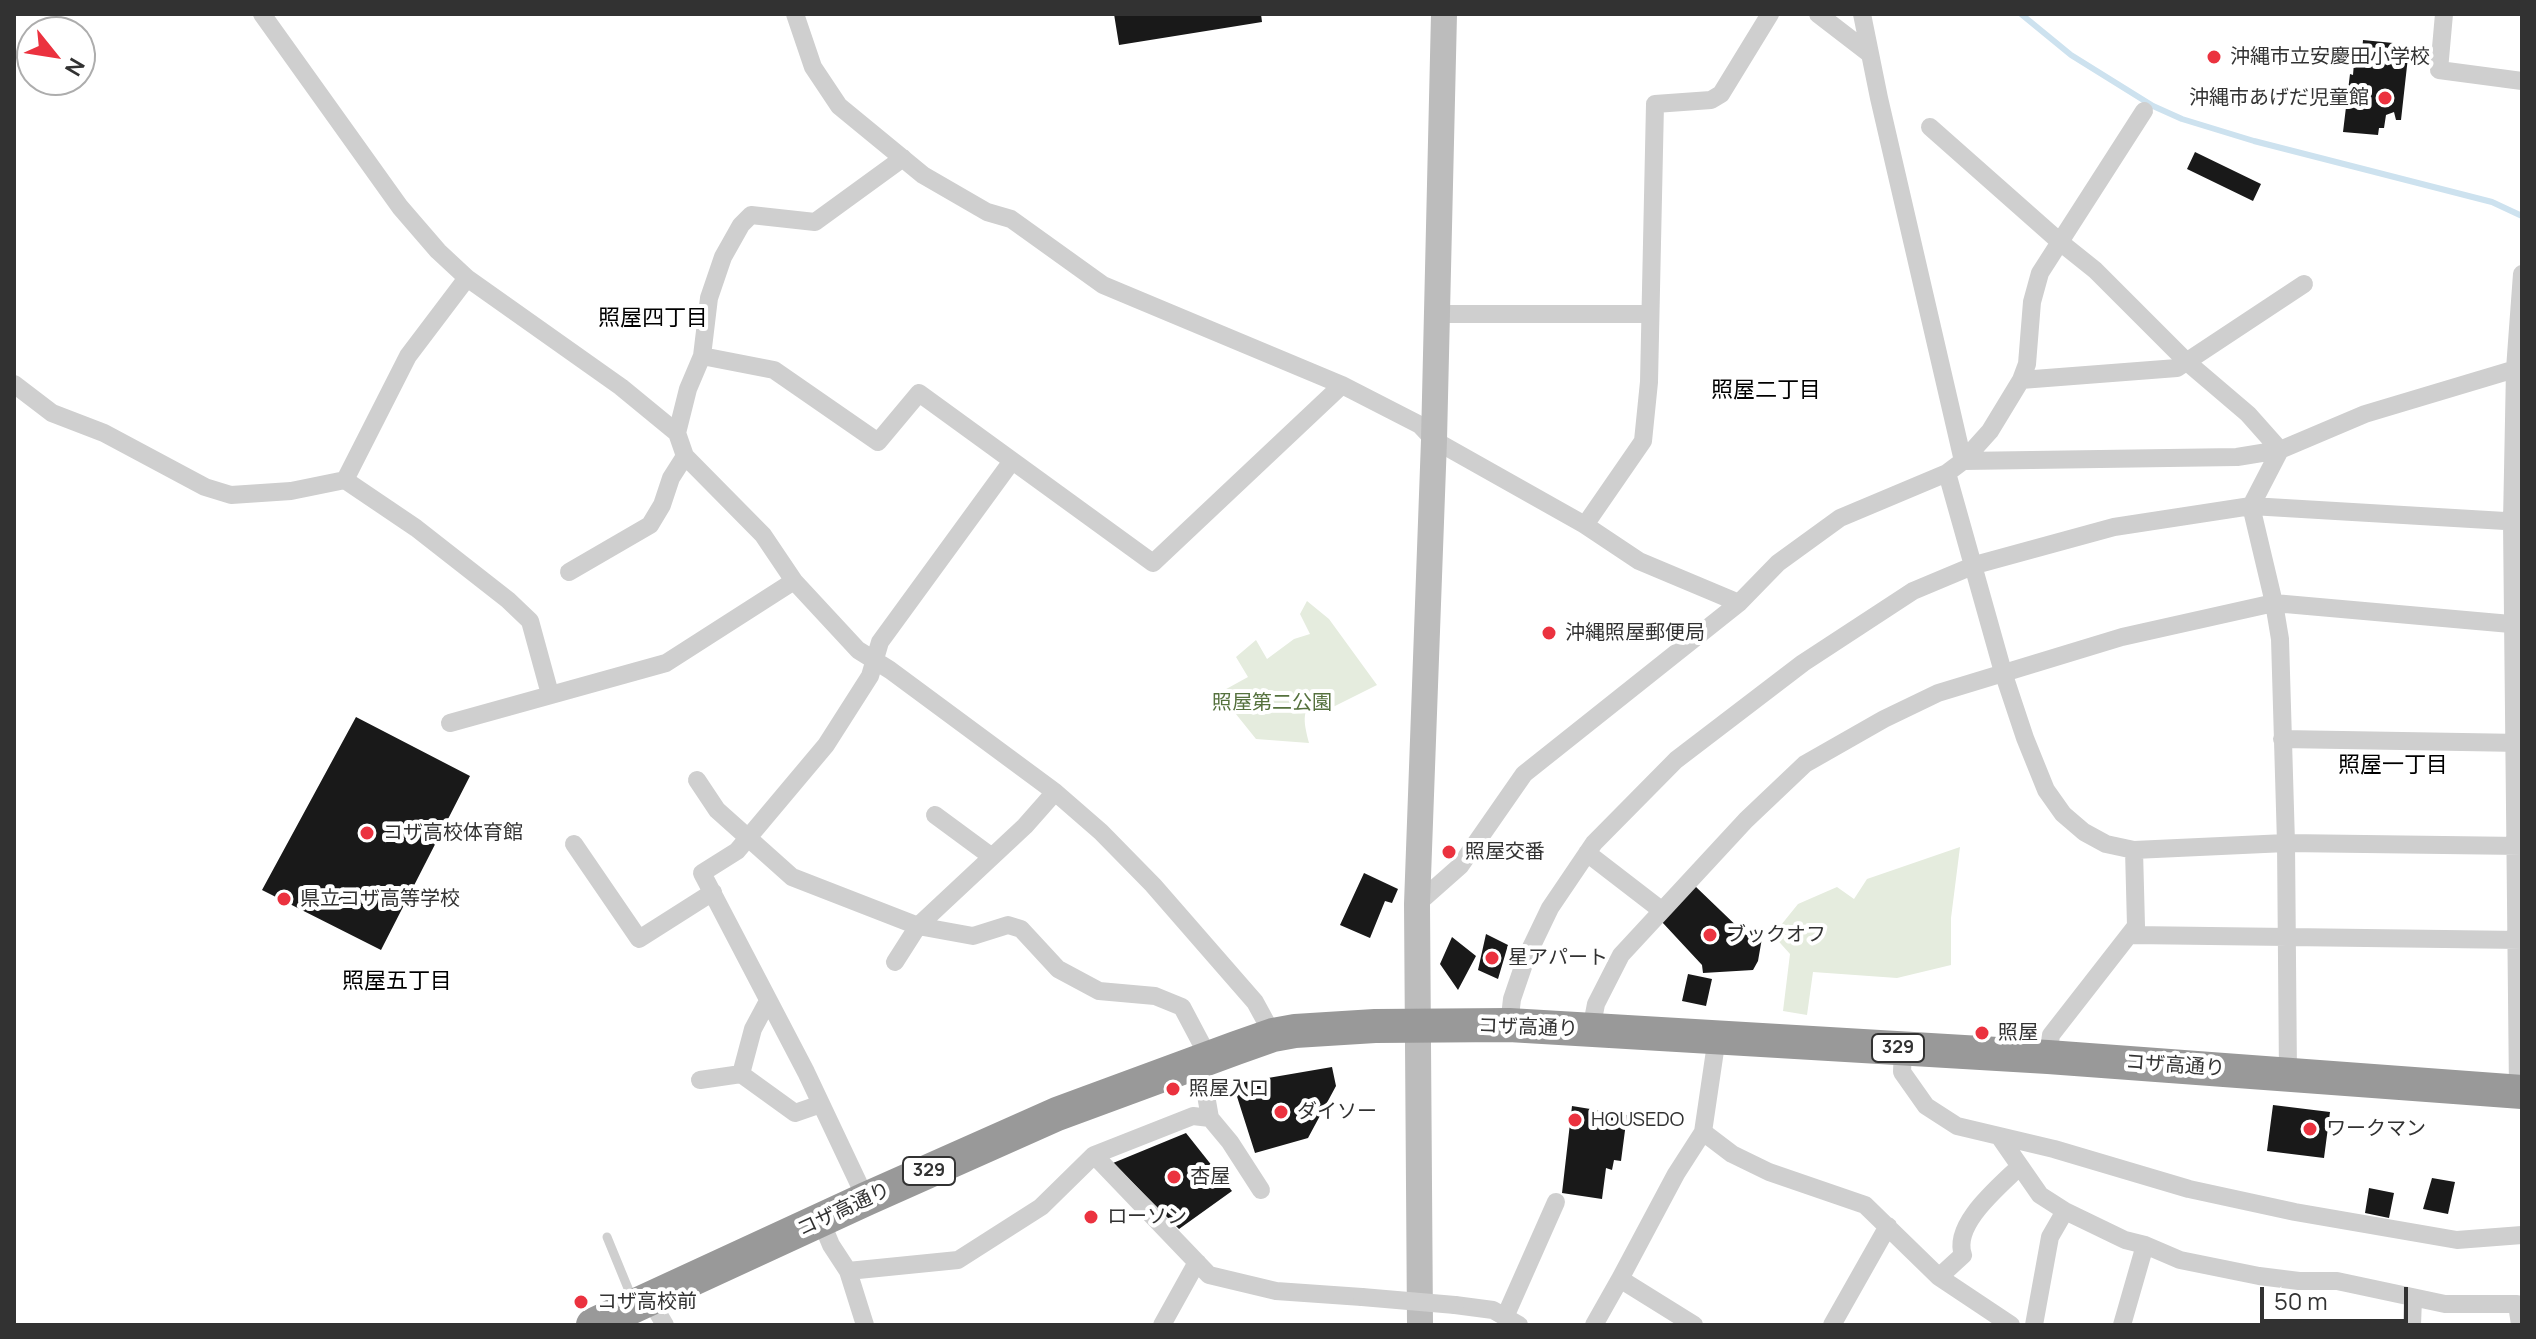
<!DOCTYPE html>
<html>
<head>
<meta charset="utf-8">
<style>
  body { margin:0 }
  #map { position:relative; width:2536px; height:1339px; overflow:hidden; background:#fff; font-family:Manrope,sans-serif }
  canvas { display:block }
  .frame { position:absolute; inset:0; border:16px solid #323232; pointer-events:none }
  .north { position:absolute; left:16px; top:16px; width:80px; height:80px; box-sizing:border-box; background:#fff; border:2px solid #adadad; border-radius:50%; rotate:120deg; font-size:22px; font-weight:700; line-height:32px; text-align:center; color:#323232 }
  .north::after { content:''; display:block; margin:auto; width:28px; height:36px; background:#eb323f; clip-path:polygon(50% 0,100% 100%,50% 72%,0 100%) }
  .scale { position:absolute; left:2260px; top:1287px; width:148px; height:36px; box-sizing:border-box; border:4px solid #323232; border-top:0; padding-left:10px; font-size:24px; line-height:28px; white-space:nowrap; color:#323232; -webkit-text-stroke:6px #fff; paint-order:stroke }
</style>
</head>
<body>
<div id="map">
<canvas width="2536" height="1339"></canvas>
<div class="frame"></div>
<div class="north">N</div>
<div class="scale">50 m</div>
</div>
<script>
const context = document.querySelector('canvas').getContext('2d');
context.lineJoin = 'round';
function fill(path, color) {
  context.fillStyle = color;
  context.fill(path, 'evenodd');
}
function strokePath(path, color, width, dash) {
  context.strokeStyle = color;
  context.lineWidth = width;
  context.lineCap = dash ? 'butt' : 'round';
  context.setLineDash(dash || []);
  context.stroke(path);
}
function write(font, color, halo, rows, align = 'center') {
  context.font = font + ' Manrope,"Noto Sans JP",sans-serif';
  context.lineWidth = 8;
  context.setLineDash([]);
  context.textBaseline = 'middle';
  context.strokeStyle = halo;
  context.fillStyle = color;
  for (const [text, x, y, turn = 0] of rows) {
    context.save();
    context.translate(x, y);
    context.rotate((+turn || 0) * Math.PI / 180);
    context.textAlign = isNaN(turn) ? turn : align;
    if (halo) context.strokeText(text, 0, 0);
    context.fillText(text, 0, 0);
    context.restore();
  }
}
const green = new Path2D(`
  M1307,601L1329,619L1377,685L1329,709L1317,699C1299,709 1305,726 1309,743L1256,739L1219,693L1248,677L1236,657L1256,640L1267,659L1294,639L1310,634L1300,614Z
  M1960,847L1951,918V965L1897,978L1813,972L1807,1015L1783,1011L1790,954L1773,935L1798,904L1837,887L1854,899L1867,879Z`);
const stream = new Path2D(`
  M2021,14L2071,55L2153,106L2182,119L2254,141L2492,202L2522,216`);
const building = new Path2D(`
  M1114,14H1261L1262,22L1119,45Z
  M2363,40L2393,43L2392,55L2408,57L2401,120H2396L2394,112L2386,115L2384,128H2379L2378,135L2343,132L2350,74L2353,75L2354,63L2361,64Z
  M2195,152L2261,184L2253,201L2187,169Z
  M356,717L470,776L381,950L262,890Z
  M1364,873L1398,889L1392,903L1385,901L1370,938L1340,925Z
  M1695,886L1746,935L1762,938L1758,961L1753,970L1703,973L1702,965L1662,922Z
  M1486,934L1508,945L1498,979L1478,970Z
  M1452,937L1476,956L1458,990L1440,964Z
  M1688,974L1712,979L1706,1006L1682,1001Z
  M1332,1067L1336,1086L1308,1138L1255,1153L1233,1084Z
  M2273,1105L2330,1112L2324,1158L2267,1151Z
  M1572,1106L1627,1115L1621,1161L1614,1160L1612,1170L1606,1168L1602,1199L1562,1193Z
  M1186,1133L1232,1191L1179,1229L1113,1163Z
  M2432,1178L2455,1182L2448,1214L2423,1209Z
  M2369,1188L2394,1193L2389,1218L2365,1213Z`);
const lane = new Path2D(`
  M607,1237L632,1298`);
const street = new Path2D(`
  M262,14L400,207L438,251L467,278L621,387L677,433L685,456L763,535L794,581L858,650L890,670L1055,792L1101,832L1153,885L1255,1002L1273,1035
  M795,14L813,67L839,106L923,175L987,212L1011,219L1103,285L1342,385L1420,425L1434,440L1585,525L1639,561L1739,603
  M1818,14L1870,54
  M1862,14L1879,98L1963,461
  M2444,14L2439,70L2522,81
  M1930,127L2060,242L2095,270L2187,362L2248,414L2280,450
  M1437,314H1649
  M702,356L774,370L878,442L919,393L1153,563L1342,385
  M2021,380L2177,368L2304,284
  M14,384L52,413L104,433L205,487L231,495L291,491L345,480L416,528L508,600L530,621L550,694
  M677,433L688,389L702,356L709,298L723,257L741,225L751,215L815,222L903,158
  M2280,450L2251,506L2274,603L2280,639L2286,843L2288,1075
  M1963,461L2237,457L2280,450L2365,414L2522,367
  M1947,473L2003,672L2025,738L2046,790L2063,814L2084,832L2106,844L2134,850L2286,843L2522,846
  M345,480L408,356L467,278
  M1585,525L1643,441L1649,382L1655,104L1711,100L1721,94L1770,14
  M569,572L650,525L662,505L671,478L685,456
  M450,723L666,663L794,581
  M2282,739L2522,743
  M697,780L717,810L792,877L918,926L973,936L1008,925L1021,929L1058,969L1099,991L1155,996L1182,1007L1209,1058
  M935,815L992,857
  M574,844L639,939L713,892
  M1587,853L1661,910
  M1417,904L1460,866L1524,774L1739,603L1778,563L1840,518L1947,473L1963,461L1990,431L2021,380L2027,364L2032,302L2040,273L2144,111
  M2132,935L2522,940
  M895,962L918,926L1025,826L1055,792
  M768,1001L753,1029L741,1074L795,1113L821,1104
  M1509,1025L1512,999L1526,958L1550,908L1594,843L1676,760L1803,663L1913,591L1975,565L2114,527L2251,506L2522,522
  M1591,1030L1596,1004L1621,955L1746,820L1805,764L1884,719L1938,693L2122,637L2274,603L2522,625
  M1903,1049L1902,1072L1926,1106L1957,1126L2054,1149L2189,1189L2295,1212L2457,1240L2522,1235
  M2048,1057L2051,1035L2136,926L2134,850
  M1200,1061L1210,1118L1230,1142L1261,1190
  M700,1080L741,1074
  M2518,1091L2512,522L2515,369L2522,274
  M1210,1118L1193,1116L1094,1155L1209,1275L1276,1291L1362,1297
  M1703,1132L1732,1154L1769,1172L1865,1205L1939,1277L2011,1325
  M1999,1136L2040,1195L2065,1211L2125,1240L2145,1245L2180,1260L2259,1276L2299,1281H2337L2445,1304H2517L2520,1325
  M866,1199L806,1072L702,873L737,851L826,745L870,676L880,642L1012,461
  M821,1221L831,1245L848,1271L865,1325
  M848,1271L958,1260L1041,1207L1094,1155
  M1939,1277L1963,1255C1952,1224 2000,1186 2020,1166
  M1620,1279L1676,1174L1703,1132L1717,1037
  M649,1298L665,1325
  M1455,1305L1493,1310L1519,1325
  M1505,1317L1556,1202
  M1162,1325L1197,1262
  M1594,1325L1620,1279L1694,1325
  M1832,1325L1888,1226
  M2034,1325L2050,1237L2065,1211
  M2122,1325L2145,1245
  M2412,1325L2413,1299`);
const secondary = new Path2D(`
  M1420,1325L1417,904L1434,440L1444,14`);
const highway = new Path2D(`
  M593,1325L866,1199L1057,1114L1236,1048L1273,1035L1295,1031L1375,1026L1509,1025L2048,1057L2522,1092`);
const streetBridge = new Path2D(`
  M1362,1297L1455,1305`);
const markers = [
  [2214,57,8,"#eb323f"],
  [2385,98,8,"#eb323f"],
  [1549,633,8,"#eb323f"],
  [367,833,8,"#eb323f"],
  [1449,852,8,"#eb323f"],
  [284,899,8,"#eb323f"],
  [1710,935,8,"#eb323f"],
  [1492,958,8,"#eb323f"],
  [1982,1033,8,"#eb323f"],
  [1173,1089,8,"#eb323f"],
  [1281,1112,8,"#eb323f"],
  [1575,1120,8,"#eb323f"],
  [2310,1129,8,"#eb323f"],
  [1174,1177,8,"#eb323f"],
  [1091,1217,8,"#eb323f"],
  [581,1302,8,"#eb323f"]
];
const shields = [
  [1898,1048,52],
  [929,1171,52]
];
const shieldNames = [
  ["329",1898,1048],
  ["329",929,1171]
];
const poiNames = [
  ["沖縄市立安慶田小学校",2230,57],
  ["沖縄市あげだ児童館",2369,98,"right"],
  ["沖縄照屋郵便局",1565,633],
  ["コザ高校体育館",383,833],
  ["照屋交番",1465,852],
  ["県立コザ高等学校",300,899],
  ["ブックオフ",1726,935],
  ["星アパート",1508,958],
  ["照屋",1998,1033],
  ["照屋入口",1189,1089],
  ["ダイソー",1297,1112],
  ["HOUSEDO",1591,1120],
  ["ワークマン",2326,1129],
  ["杏屋",1190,1177],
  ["ローソン",1107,1217],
  ["コザ高校前",597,1302]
];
const parkNames = [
  ["照屋第二公園",1272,703]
];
const streetNames = [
  ["コザ高通り",1528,1028,2],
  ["コザ高通り",2175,1066,4],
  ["コザ高通り",844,1210,-25]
];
const neighbourhoodNames = [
  ["照屋四丁目",653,319],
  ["照屋二丁目",1766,391],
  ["照屋一丁目",2393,766],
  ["照屋五丁目",397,982]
];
fill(green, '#e5ecde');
strokePath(stream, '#cde2ef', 6);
fill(building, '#191919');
strokePath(lane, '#cfcfcf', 9);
strokePath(street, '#cfcfcf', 18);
strokePath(secondary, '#bcbcbc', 26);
strokePath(highway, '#999', 34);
strokePath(streetBridge, '#cfcfcf', 18);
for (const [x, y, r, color] of markers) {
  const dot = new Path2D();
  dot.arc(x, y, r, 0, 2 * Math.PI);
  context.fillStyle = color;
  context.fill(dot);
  strokePath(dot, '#fff', 3);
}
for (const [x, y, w] of shields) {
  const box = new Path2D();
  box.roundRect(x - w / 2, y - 14, w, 28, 6);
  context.fillStyle = '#fff';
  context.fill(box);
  strokePath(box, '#323232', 2);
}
write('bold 18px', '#323232', null, shieldNames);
write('20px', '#323232', '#fff', poiNames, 'left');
write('20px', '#55713d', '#fff', parkNames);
write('20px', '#323232', '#fff', streetNames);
write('22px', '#000', '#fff', neighbourhoodNames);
</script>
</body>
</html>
